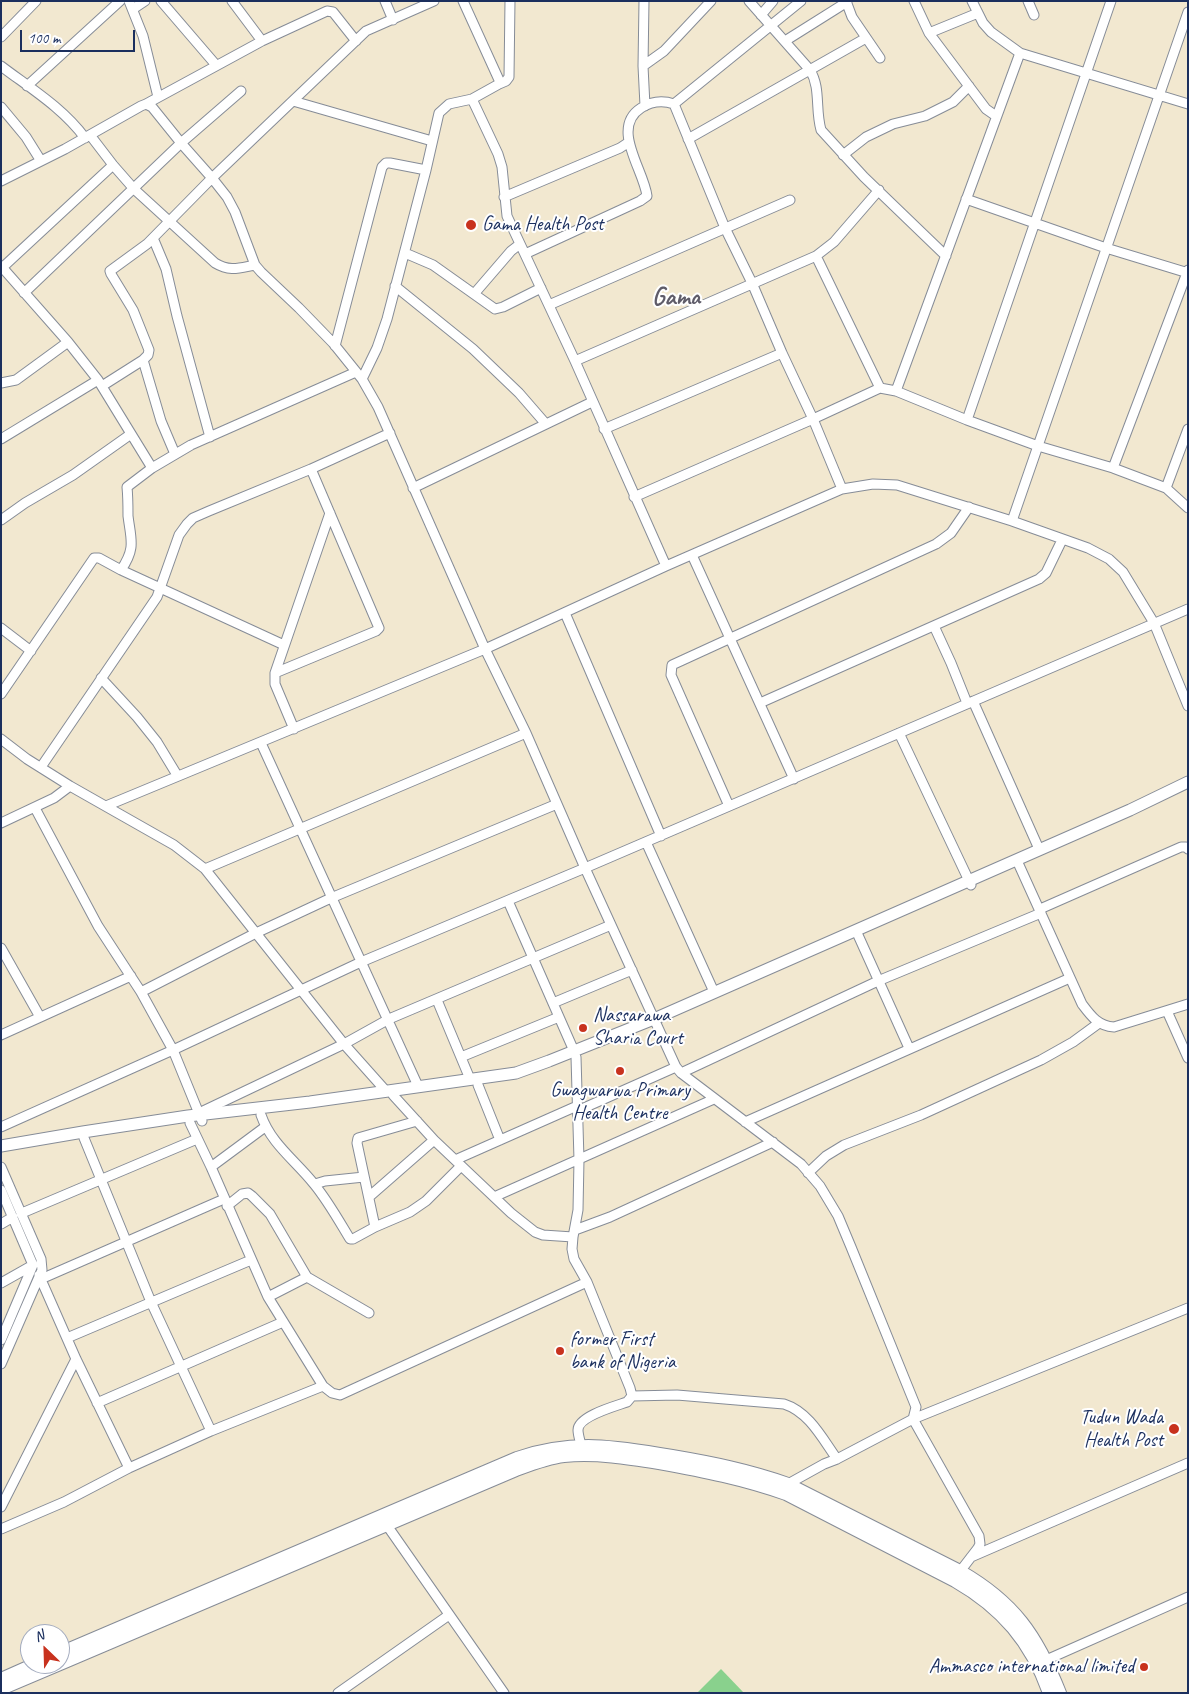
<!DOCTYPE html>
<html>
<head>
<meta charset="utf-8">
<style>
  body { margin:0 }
  #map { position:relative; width:1189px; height:1694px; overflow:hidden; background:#f2e8d0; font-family:Caveat,sans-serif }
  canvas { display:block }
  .frame { position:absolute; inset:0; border:2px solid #1b2f5e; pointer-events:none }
  .north { position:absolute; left:20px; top:1624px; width:50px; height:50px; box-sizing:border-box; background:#fff; border:1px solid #a4acbf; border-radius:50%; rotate:336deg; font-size:14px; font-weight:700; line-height:20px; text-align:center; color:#1b2f5e }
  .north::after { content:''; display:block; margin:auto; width:18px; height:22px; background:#c8321e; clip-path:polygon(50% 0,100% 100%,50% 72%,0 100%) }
  .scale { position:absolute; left:20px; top:30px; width:115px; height:22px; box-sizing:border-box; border:2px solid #1b2f5e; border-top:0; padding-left:6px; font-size:15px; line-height:18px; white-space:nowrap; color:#1b2f5e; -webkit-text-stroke:4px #fff; paint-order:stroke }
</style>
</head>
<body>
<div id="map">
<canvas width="1189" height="1694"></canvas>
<div class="frame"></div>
<div class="north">N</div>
<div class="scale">100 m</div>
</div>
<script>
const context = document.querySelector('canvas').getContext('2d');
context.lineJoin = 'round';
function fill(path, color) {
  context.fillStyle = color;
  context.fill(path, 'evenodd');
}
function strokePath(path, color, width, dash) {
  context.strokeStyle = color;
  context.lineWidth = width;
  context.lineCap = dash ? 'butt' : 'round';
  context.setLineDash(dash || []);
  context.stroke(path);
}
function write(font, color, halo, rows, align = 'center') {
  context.font = font + ' Caveat,sans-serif';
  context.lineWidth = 4;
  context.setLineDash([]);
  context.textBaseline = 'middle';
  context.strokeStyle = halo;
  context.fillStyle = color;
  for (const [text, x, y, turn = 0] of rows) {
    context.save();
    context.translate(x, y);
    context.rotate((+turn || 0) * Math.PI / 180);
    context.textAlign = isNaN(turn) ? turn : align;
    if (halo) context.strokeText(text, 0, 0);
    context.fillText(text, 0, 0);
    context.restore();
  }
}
const green = new Path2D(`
  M721,1669L744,1693H697Z`);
const minor = new Path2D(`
  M129,1L143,36L158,97
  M161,1L216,65
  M232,1L262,41
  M385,1L393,20
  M644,1L643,66L645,106
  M749,1L810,70C821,88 815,109 821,130L864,177L946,256
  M846,1L852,17L880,58
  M914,1L929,33L986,109L996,116
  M972,1L983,23L991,32L1020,53L1188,104
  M1028,1L1034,15
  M133,9L145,1
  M761,15L773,1
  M929,33L978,13
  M1,37L36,1
  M785,41L847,2
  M1,66C30,88 63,108 85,138
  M643,66L664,51L711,1
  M499,84L506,81L509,77L510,1
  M27,86L120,1
  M472,99L498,154L502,167L507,216L575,361L666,566
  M293,101L432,141
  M146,104L262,41L327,11L333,12L356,41
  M674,104L801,1
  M1,107L26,137L41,161
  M90,135L113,165L134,189L215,263C230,272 239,268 255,265
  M688,139L866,38
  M843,155L866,137L893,124L925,116L953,102L969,86
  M1,181L65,149L141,106L146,104L152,107L181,143L212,178L227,197L235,212L255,265L261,272L299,308L333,343L362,379L378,407L485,649L526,733L585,868L676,1067L681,1073L801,1164L820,1186L838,1216L851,1247L916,1407L913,1419L979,1536L980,1544L978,1548L958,1574
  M504,197L620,148L629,142
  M966,199L1106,248L1188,273
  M153,238L166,269L177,316L210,437
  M405,253L433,265L495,309L503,307L541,288
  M525,254L640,201L647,196C644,170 610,128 641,108C652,101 662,100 674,104L725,228L752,283L782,353L813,419L842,489
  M816,256L880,388
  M1,266L68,342L98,380L152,468
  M3,267L113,165
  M395,286L473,349L519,393L545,423
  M24,293L181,143L241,91
  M474,294L511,251L520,244
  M549,305L790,200
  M335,346L382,167L386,163H390L426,170
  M143,360L161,421L175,454
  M575,361L816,256L834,242L879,190
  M362,379L377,348L387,319L426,170L439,113L449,104L472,99L499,84V80L463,1
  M1,383L16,380L68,342
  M102,386L143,360L148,355L149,350L133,310L111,274L110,271L147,244L212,178L366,31L434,1
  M896,391L1020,53
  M967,420L1111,1
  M604,429L782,353
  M1,439L98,380
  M1113,468L1188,270
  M413,488L592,402
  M1166,488L1188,429
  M634,497L813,419L880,388L896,391L967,420L1038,446L1113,468L1166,488L1188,508
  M1,520L25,503L73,475L131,434
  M1012,521L1188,12
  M692,555L794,779
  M121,570C136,548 131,540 128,516C128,506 128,497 127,487L152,468L191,445L356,372
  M565,613L661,836
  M934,626L951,663L967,703
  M1,628L31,651
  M275,673L376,631L379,628L311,469
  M101,678L137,717L157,742L177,775
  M1,694L94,558H99L121,570L284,645
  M973,701L1039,849
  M760,703L1039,579L1046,573L1062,540
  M294,729L275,684V673L330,513
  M899,733L971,885
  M1,739L27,759L70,786L174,845L205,869L344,1044L385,1090
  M261,743L418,1086
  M41,767L157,597L179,535L187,524L193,518L209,511L311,469L390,433
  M106,806L485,649L666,566L842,489L873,484L897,485L1012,521L1088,548L1109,559L1123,572L1154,623L1188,706
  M729,806L671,675L672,665L936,544L951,533L969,507
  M35,808L98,926L141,992L173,1050L202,1121
  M1,823L54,798L70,786
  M646,842L714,992
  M1019,865L1082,1004C1091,1016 1098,1026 1114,1027L1188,1004
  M205,869L526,733
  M508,901L574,1051
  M1040,909L1181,847H1186L1188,849
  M858,935L909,1048
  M1,948L40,1017
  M141,992L256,933L331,898L557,804
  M437,1000L470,1079
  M553,1003L632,970
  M1167,1011L1188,1058
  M1,1035L131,976
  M461,1057L559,1017
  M576,1057L579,1160L578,1210L573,1237L572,1249L574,1259L587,1282L630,1388L632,1396L627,1402C616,1406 578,1416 578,1430C578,1436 581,1443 582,1450
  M681,1073L878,981L1041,913
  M478,1085L500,1140
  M393,1095L434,1140L511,1213L535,1232L543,1235L573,1237
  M577,1111L676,1067
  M201,1112L344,1044L389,1019L611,925
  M261,1115C271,1144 296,1161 314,1184C328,1201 339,1221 350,1239H353L375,1227L410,1212L426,1201L461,1166
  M745,1122L1070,978
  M190,1123L211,1167L268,1297L323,1386L332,1393L340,1395L587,1282
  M1,1127L173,1050L361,962L585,868L1188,609
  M84,1138L151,1302L211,1431
  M455,1160L577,1106
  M1,1167L41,1259L42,1270L1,1364
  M211,1167L265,1127
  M808,1173L826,1156L844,1145L921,1115L1041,1060L1073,1042L1099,1023
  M315,1184L325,1181L364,1177
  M1,1190L33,1265L1,1340
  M370,1196L434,1140
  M494,1197L714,1099
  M227,1206L242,1194L248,1193L252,1196L270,1214L307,1277L369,1313
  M22,1213L197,1139
  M1,1224L13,1217
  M375,1227L357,1143L358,1138L417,1121
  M575,1230L610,1217L773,1142
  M39,1275L76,1359L129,1468
  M41,1279L224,1199
  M1,1283L33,1265
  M268,1297L307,1277
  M67,1338L251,1260
  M632,1396L677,1395L784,1404C809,1412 822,1438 837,1459
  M97,1403L283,1322
  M788,1484L824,1464L837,1459L913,1419L1188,1308
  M1,1507L76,1359
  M386,1524L504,1693
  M1,1529L64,1502L129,1468L211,1431L323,1386
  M971,1557L1188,1463
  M1046,1660L1188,1597
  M338,1693L449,1615`);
const tertiary = new Path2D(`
  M1,1146L83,1132L188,1116L310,1102L516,1073L549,1061L654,1019L1130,810L1188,782`);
const secondary = new Path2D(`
  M60,1653L517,1458C572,1439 616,1446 672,1456C713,1463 748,1470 788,1484L960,1571C1014,1602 1037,1635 1060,1693
  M60,1664L516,1470C532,1464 547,1458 564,1456C596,1453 628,1458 659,1463C703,1471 744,1479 786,1494L955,1581C1002,1608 1031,1642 1049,1693
  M1,1679L35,1664
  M1,1689L60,1664`);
const markers = [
  [471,225,6,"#c8321e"],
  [583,1028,5,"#c8321e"],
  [620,1071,5,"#c8321e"],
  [560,1351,5,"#c8321e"],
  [1174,1429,6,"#c8321e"],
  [1144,1667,5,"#c8321e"]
];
const poiNames = [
  ["Gama Health Post",482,225],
  ["Nassarawa",593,1016],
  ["Sharia Court",593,1039],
  ["Gwagwarwa Primary",620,1091,"center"],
  ["Health Centre",620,1114,"center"],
  ["former First",570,1340],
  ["bank of Nigeria",570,1363],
  ["Tudun Wada",1163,1418,"right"],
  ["Health Post",1163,1441,"right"],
  ["Ammasco international limited",1134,1667,"right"]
];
const districtNames = [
  ["Gama",676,297]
];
fill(green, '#89d18d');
strokePath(minor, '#868c97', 11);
strokePath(tertiary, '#868c97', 13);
strokePath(secondary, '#868c97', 14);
strokePath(minor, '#fff', 9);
strokePath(tertiary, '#fff', 11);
strokePath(secondary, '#fff', 12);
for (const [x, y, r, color] of markers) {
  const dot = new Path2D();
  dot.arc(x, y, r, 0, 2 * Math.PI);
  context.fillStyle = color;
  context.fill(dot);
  strokePath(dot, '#fff', 2);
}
write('20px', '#1b2f5e', '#fff', poiNames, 'left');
write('bold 25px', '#5f5c69', '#fff', districtNames);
</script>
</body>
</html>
